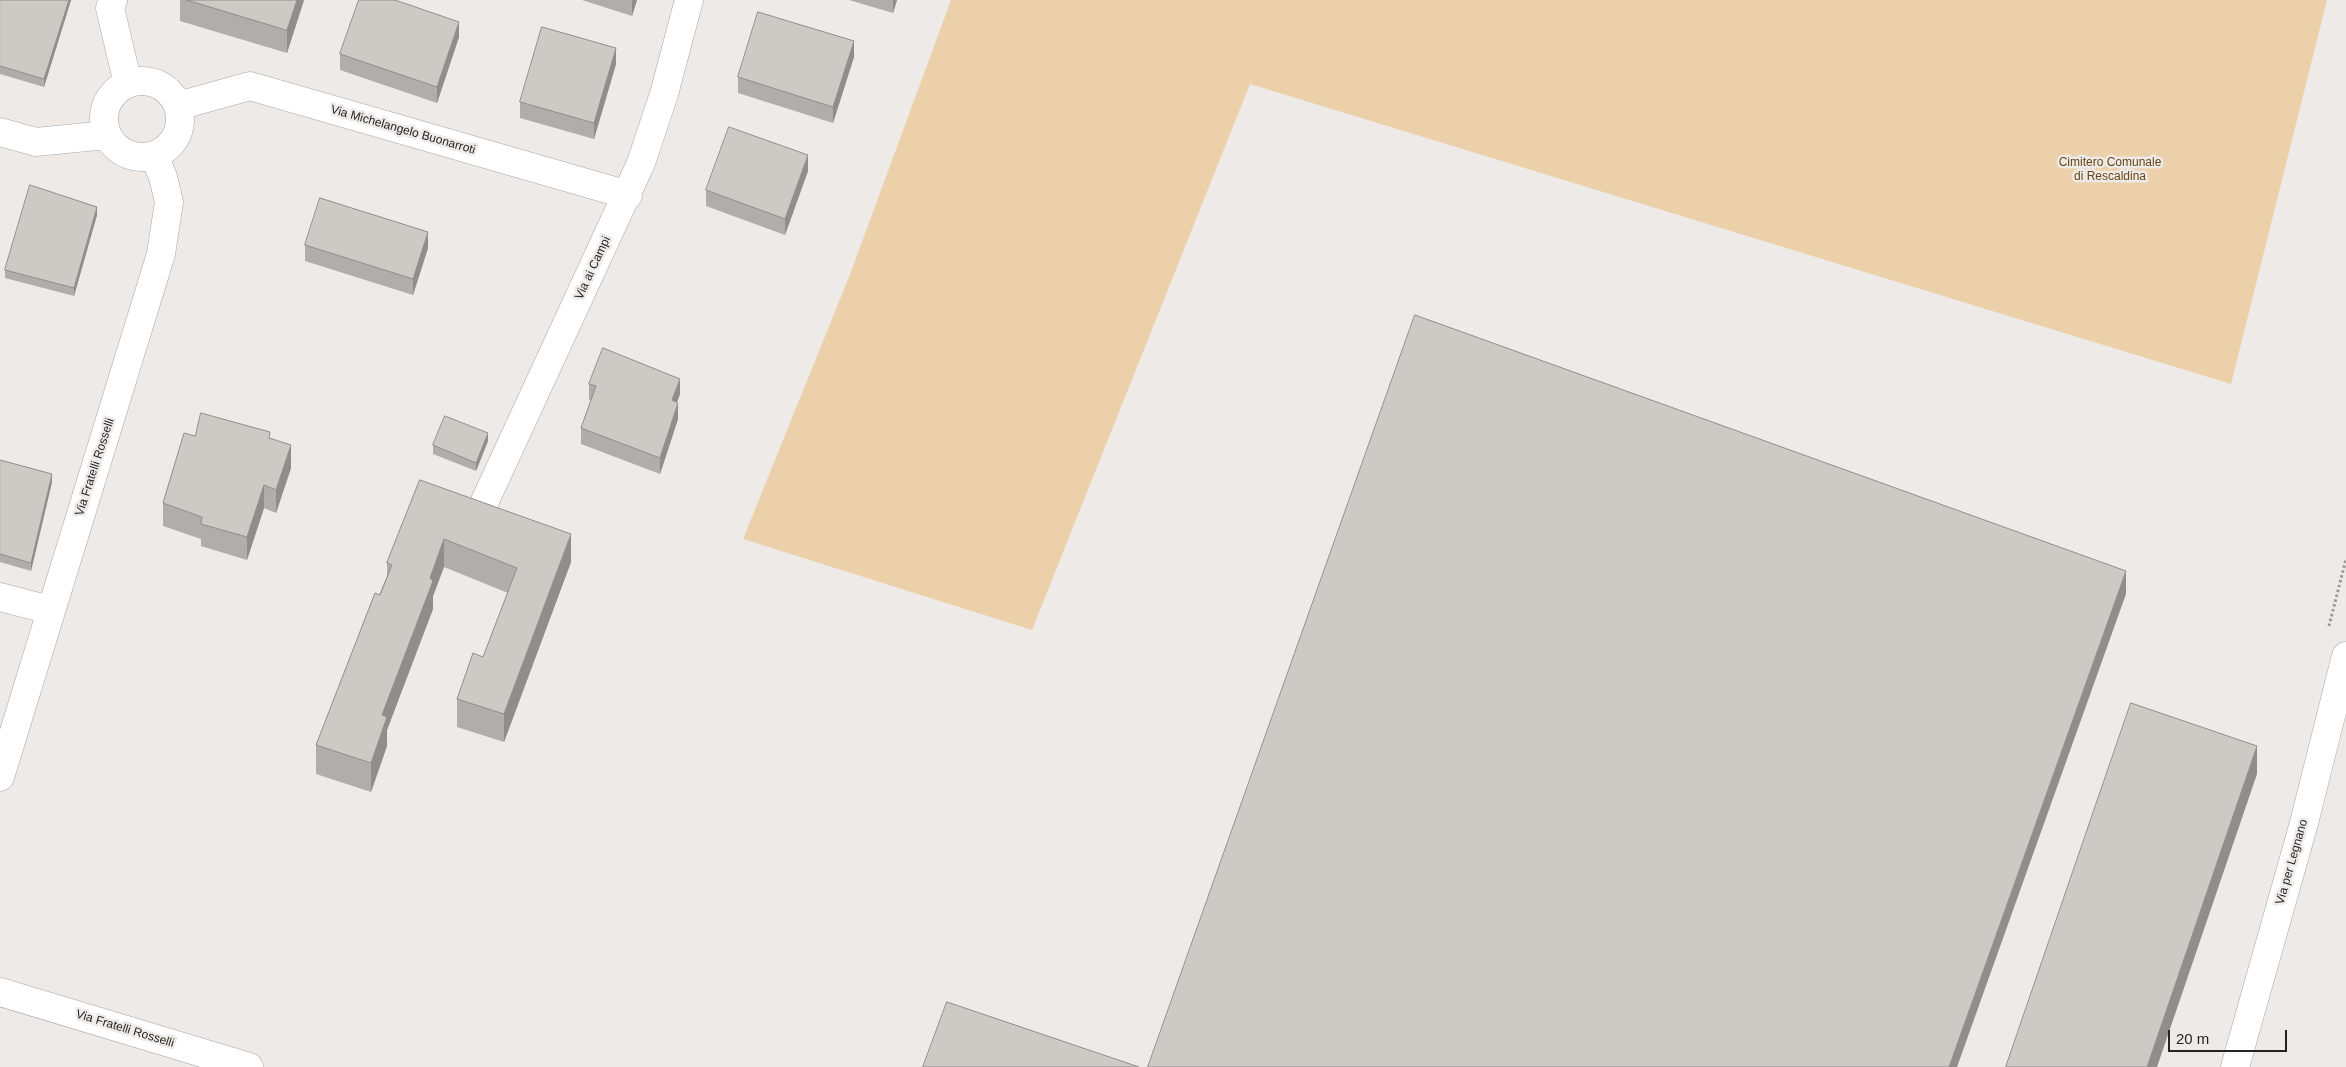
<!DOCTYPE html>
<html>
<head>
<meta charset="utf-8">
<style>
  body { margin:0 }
  #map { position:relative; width:2346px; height:1067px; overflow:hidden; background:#edeae7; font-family:Helvetica,sans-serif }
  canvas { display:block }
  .scale { position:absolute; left:2168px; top:1030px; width:119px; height:22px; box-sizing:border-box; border:2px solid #252422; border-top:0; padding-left:6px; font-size:15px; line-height:18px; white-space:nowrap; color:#252422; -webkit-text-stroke:4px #edeae7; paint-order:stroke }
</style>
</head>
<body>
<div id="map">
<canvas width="2346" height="1067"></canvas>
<div class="scale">20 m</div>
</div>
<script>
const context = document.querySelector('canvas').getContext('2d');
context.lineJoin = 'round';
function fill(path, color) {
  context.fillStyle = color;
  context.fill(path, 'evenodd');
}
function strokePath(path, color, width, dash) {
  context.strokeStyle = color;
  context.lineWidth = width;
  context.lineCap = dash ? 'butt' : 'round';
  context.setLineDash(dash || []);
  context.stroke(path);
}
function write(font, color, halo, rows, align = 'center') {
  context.font = font + ' Helvetica,sans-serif';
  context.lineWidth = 5;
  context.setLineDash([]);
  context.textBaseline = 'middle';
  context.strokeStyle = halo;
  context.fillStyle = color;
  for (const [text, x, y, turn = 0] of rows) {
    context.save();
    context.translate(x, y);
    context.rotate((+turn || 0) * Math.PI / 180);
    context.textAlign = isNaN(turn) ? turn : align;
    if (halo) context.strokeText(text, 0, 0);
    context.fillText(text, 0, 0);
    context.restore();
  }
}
const green = new Path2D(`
  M951,0H2327L2231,384L1250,84L1032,630L743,539L849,277Z`);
const path = new Path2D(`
  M2329,626L2346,559`);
const minor = new Path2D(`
  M113,0L110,8L128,84
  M104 119a38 38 0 1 1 76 0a38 38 0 1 1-76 0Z
  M178,106L250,86L628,195
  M0,132L36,142L107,135
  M473,527L641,163L664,94L689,0
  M0,597L50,610
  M0,777L161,254L169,202L163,177L154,155
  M0,992L249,1067
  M2235,1067L2304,823L2346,656`);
const wall = new Path2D(`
  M0,0H71L44,87L0,74Z
  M180,0H304L287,53L180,21Z
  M582,0H637L632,16Z
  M849,0H897L893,13Z
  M459,37L437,103L340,70V54Z
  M854,57L833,123L738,93V77Z
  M616,64L594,139L520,118V102Z
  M808,171L785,235L706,206V190Z
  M97,215L74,296L5,278V270Z
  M305,245L428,248L413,295L305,261Z
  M589,384L680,394L677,402L678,419L660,474L581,444V428L591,400H589Z
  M195,436L270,438L291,468L276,513L264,508L247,560L201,546V539L163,526V503Z
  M488,441L476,471L433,454V445Z
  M0,460L52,482L31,571L0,562Z
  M420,480L571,562L504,742L457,727V699L483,657L508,593L444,567L433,596V609L387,730V746L371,792L316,774V745L387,576V563Z`);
const shadedWall = new Path2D(`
  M69,0H71L44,87V79Z
  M297,0H304L287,53V30Z
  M632,0H637L632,16Z
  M893,0H897L893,13Z
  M459,22V37L437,103V87Z
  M854,41V57L833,123V107Z
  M616,48V64L594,139V123Z
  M808,155V171L785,235V219Z
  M97,207V215L74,296V288Z
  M428,232V248L413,295V279Z
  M680,379V394L672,416V400Z
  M678,403V419L660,474V458Z
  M488,433V441L476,471V463Z
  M291,445V468L276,513V490Z
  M52,474V482L31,571V563Z
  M264,485V508L247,560V537Z
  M571,534V562L504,742V714Z
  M444,539V567L433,596V609L387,730V746L371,792V763L382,715Z
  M2126,571V594L1957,1067H1949Z
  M2257,746V774L2157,1067H2147Z`);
const building = new Path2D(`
  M0,0H69L44,79L0,66Z
  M187,0H297L287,30Z
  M359,0H395L459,22L437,87L340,54Z
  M758,12L854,41L833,107L738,77Z
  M542,27L616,48L594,123L520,102Z
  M729,127L808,155L785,219L706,190Z
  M30,185L97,207L74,288L5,270Z
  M320,198L428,232L413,279L305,245Z
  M1415,315L2126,571L1949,1067H1148Z
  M603,348L680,379L672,400L678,403L660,458L581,428L596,386L589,384Z
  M201,413L270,432L269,438L291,445L276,490L264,485L247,537L201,524L202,517L163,503L184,433L195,436Z
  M445,416L488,433L476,463L433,445Z
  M0,460L52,474L31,563L0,554Z
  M420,480L571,534L504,714L457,699L473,653L483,657L517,568L444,539L430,578L433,581L382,715L387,717L371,763L316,745L375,593L380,595L392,565L387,563Z
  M2131,703L2257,746L2147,1067H2006Z
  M947,1002L1139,1067H923Z`);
const streetNames = [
  ["Via Michelangelo Buonarroti",403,130,16],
  ["Via ai Campi",593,268,-65],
  ["Via Fratelli Rosselli",95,467,-72],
  ["Via per Legnano",2292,862,-74],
  ["Via Fratelli Rosselli",125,1029,17]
];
const parkNames = [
  ["Cimitero Comunale",2110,163],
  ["di Rescaldina",2110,177]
];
fill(green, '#ecd0aa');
strokePath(minor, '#a9a6a3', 29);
strokePath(path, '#9c9a97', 3, [2.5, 2.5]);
strokePath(minor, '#fff', 28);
fill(wall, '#b0aeaa');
fill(shadedWall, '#908d8b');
fill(building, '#cdcac6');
strokePath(building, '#908d8b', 1);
write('12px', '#252422', '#edeae7', streetNames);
write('12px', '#674716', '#edeae7', parkNames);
</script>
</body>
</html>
